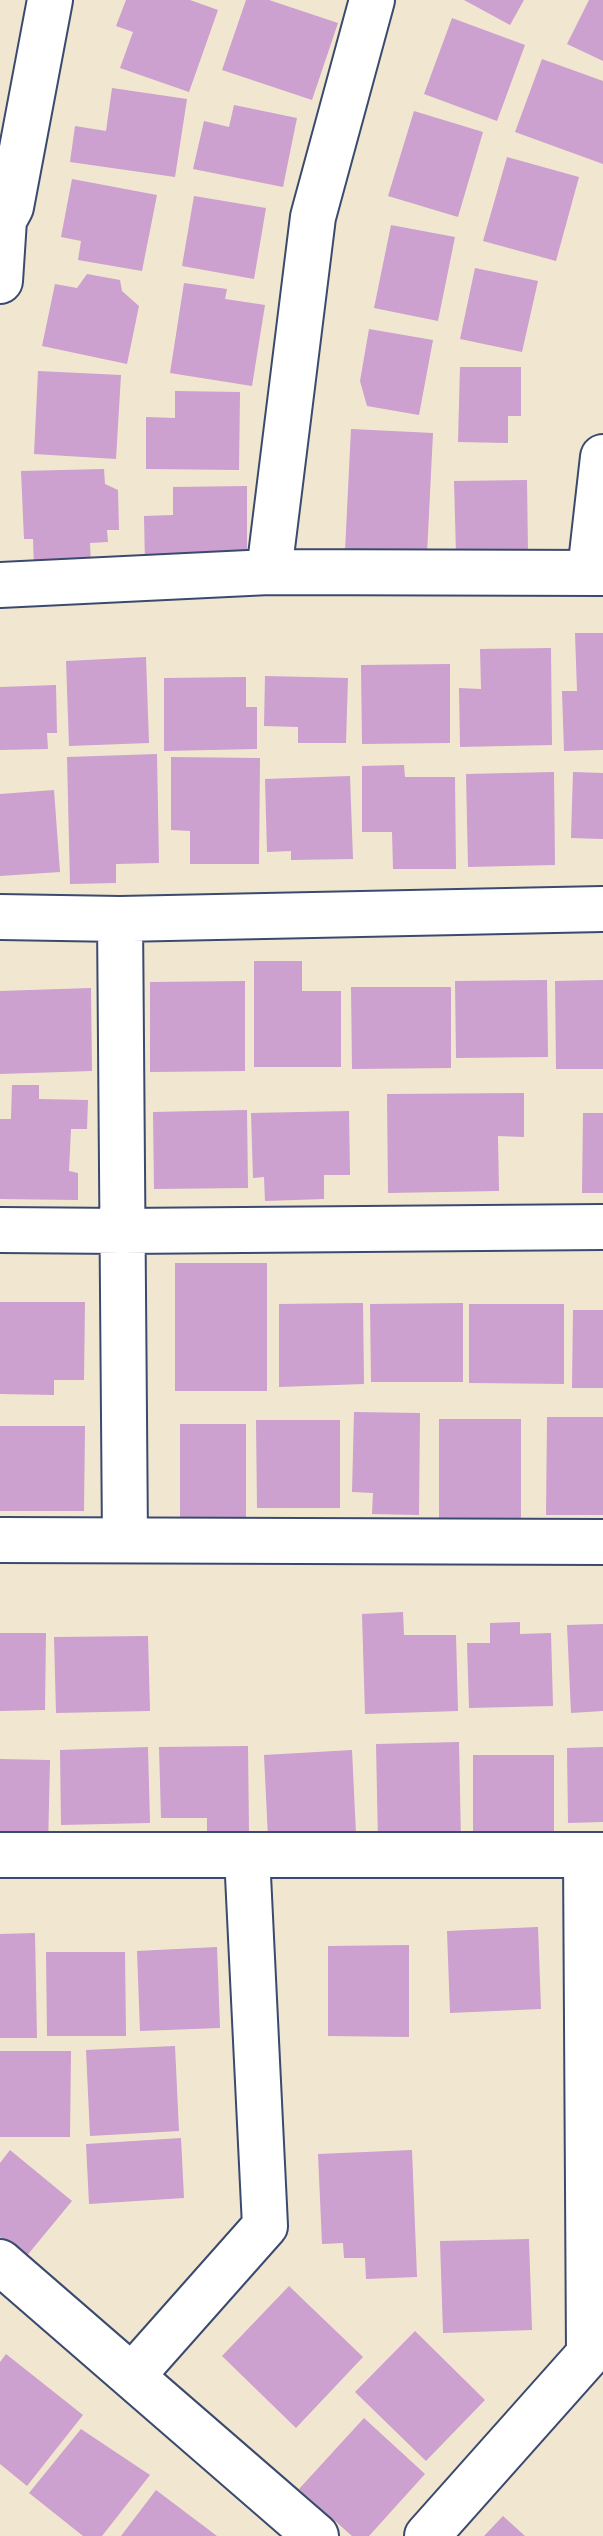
<!DOCTYPE html>
<html>
<head>
<meta charset="utf-8">
<style>
  body { margin:0 }
  canvas { display:block; background:#f1e6cf }
</style>
</head>
<body>
<canvas width="603" height="2536"></canvas>
<script>
const context = document.querySelector('canvas').getContext('2d');
context.lineJoin = 'round';
function fill(path, color) {
  context.fillStyle = color;
  context.fill(path, 'evenodd');
}
function strokePath(path, color, width, dash) {
  context.strokeStyle = color;
  context.lineWidth = width;
  context.lineCap = dash ? 'butt' : 'round';
  context.setLineDash(dash || []);
  context.stroke(path);
}
const building = new Path2D(`
  M126,0H190L218,10L189,92L120,68L133,32L116,26Z
  M246,0H269L338,23L312,100L222,70Z
  M464,0H524L510,25Z
  M589,0H603V61L567,44Z
  M452,18L525,45L497,121L424,94Z
  M542,59L603,81V164L515,132Z
  M112,88L187,99L175,177L70,162L75,126L106,131Z
  M234,105L297,118L283,187L193,169L204,121L229,127Z
  M414,111L483,132L458,217L388,196Z
  M507,157L579,177L556,261L483,241Z
  M72,179L157,195L142,271L78,260L81,241L61,237Z
  M194,196L266,208L254,279L182,266Z
  M391,225L455,237L438,321L374,308Z
  M475,268L538,281L522,352L460,339Z
  M87,274L120,280L122,291L139,306L127,364L42,346L55,284L77,288Z
  M184,283L227,289L225,299L265,305L252,386L170,373Z
  M369,329L433,340L419,415L367,406L360,381Z
  M460,367H521V416H508V443L458,442Z
  M38,371L121,375L116,459L34,454Z
  M175,391L240,392L239,470L146,469V417L175,418Z
  M351,429L433,433L427,554L345,551Z
  M104,469L105,484L118,490L119,530H107L108,542L90,543L91,566L34,568L33,539H24L21,471Z
  M527,480L528,553L456,554L454,481Z
  M247,486V563L145,565L144,516L173,515V487Z
  M575,633H603V750L564,751L562,691H577Z
  M551,648L552,745L460,747L459,688L481,689L480,649Z
  M146,657L149,743L69,746L66,661Z
  M450,664V743L362,744L361,665Z
  M265,676L348,678L346,743H298V727L264,726Z
  M246,677V707H257V749L164,751V678Z
  M56,685L57,733H47L48,749L0,750V687Z
  M157,754L159,863L116,864V883L70,884L67,757Z
  M171,757L260,758L259,864H190V831L171,830Z
  M404,765L405,777H455L456,869H393L392,832H362V766Z
  M554,772L555,865L468,867L466,774Z
  M573,772L603,773V839L571,838Z
  M350,776L353,859L291,860V851L267,852L265,779Z
  M54,790L60,872L0,876V794Z
  M254,961H302V991H341V1067H254Z
  M547,980L548,1057L456,1058L455,981Z
  M603,980V1069H556L555,981Z
  M245,981V1071L150,1072V982Z
  M351,987H451V1068L352,1069Z
  M91,988L92,1071L0,1074V991Z
  M12,1085H39V1099L88,1100L87,1129H71L69,1171L78,1173V1200L0,1199V1119H11Z
  M524,1093V1137L498,1136L499,1191L388,1193L387,1094Z
  M247,1110L248,1188L154,1189L153,1112Z
  M349,1111L350,1175H324V1199L265,1201L264,1177L253,1178L251,1113Z
  M583,1113H603V1193H582Z
  M175,1263H267V1391H175Z
  M0,1302H85L84,1380H54V1395L0,1394Z
  M363,1303L364,1384L279,1387V1304Z
  M463,1303V1382H371L370,1304Z
  M469,1304H564V1384L469,1383Z
  M573,1310H603V1388H572Z
  M354,1412L420,1413L419,1515L372,1514L373,1493L352,1492Z
  M547,1417H603V1515H546Z
  M439,1419H521V1520H439Z
  M256,1420H340V1508H257Z
  M180,1424H246V1526L180,1527Z
  M0,1426H85L84,1511H0Z
  M403,1612L404,1635H456L458,1711L365,1714L362,1614Z
  M520,1622V1634L551,1633L553,1706L469,1708L467,1643H490V1623Z
  M603,1624V1711L571,1713L567,1625Z
  M0,1633H46L45,1710L0,1711Z
  M148,1636L150,1711L56,1713L54,1637Z
  M459,1742L461,1841L378,1842L376,1744Z
  M248,1746L249,1832H207V1818H161L159,1747Z
  M148,1747L150,1823L61,1825L60,1750Z
  M603,1747V1822L568,1823L567,1748Z
  M352,1750L356,1834L268,1838L264,1755Z
  M473,1755H554V1837H473Z
  M0,1759L50,1760L48,1848L0,1847Z
  M538,1927L541,2009L450,2013L447,1931Z
  M35,1933L37,2038H0V1934Z
  M409,1945V2037L328,2036V1946Z
  M217,1947L220,2028L140,2031L137,1951Z
  M46,1952H125L126,2036H47Z
  M175,2046L179,2131L90,2136L86,2050Z
  M0,2051H71L70,2137H0Z
  M181,2138L184,2198L89,2204L86,2144Z
  M10,2150L72,2201L25,2258L0,2237V2163Z
  M412,2150L417,2277L366,2279L365,2258H344L343,2243L322,2244L318,2154Z
  M529,2239L532,2330L443,2333L440,2241Z
  M289,2286L363,2357L296,2428L222,2356Z
  M415,2331L485,2400L426,2461L355,2392Z
  M6,2354L83,2415L27,2486L0,2464V2362Z
  M364,2418L425,2474L369,2536H352L299,2489Z
  M81,2429L150,2475L102,2536H83L29,2493Z
  M156,2490L217,2536H121Z
  M503,2516L525,2536H484Z`);
const minor = new Path2D(`
  M0,281L4,220L11,207L50,0
  M269,572L313,217L372,0
  M590,572L603,457
  M0,585L269,572L603,573
  M0,917L120,919L603,909
  M120,919L125,1540
  M0,1230L123,1231L603,1227
  M0,1540L603,1542
  M0,1855H603
  M0,2262L316,2536
  M132,2376L265,2226L247,1855
  M427,2536L589,2354L586,1855`);
fill(building, '#cca0cf');
strokePath(minor, '#3b4a6f', 48);
strokePath(minor, '#fff', 44);
</script>
</body>
</html>
